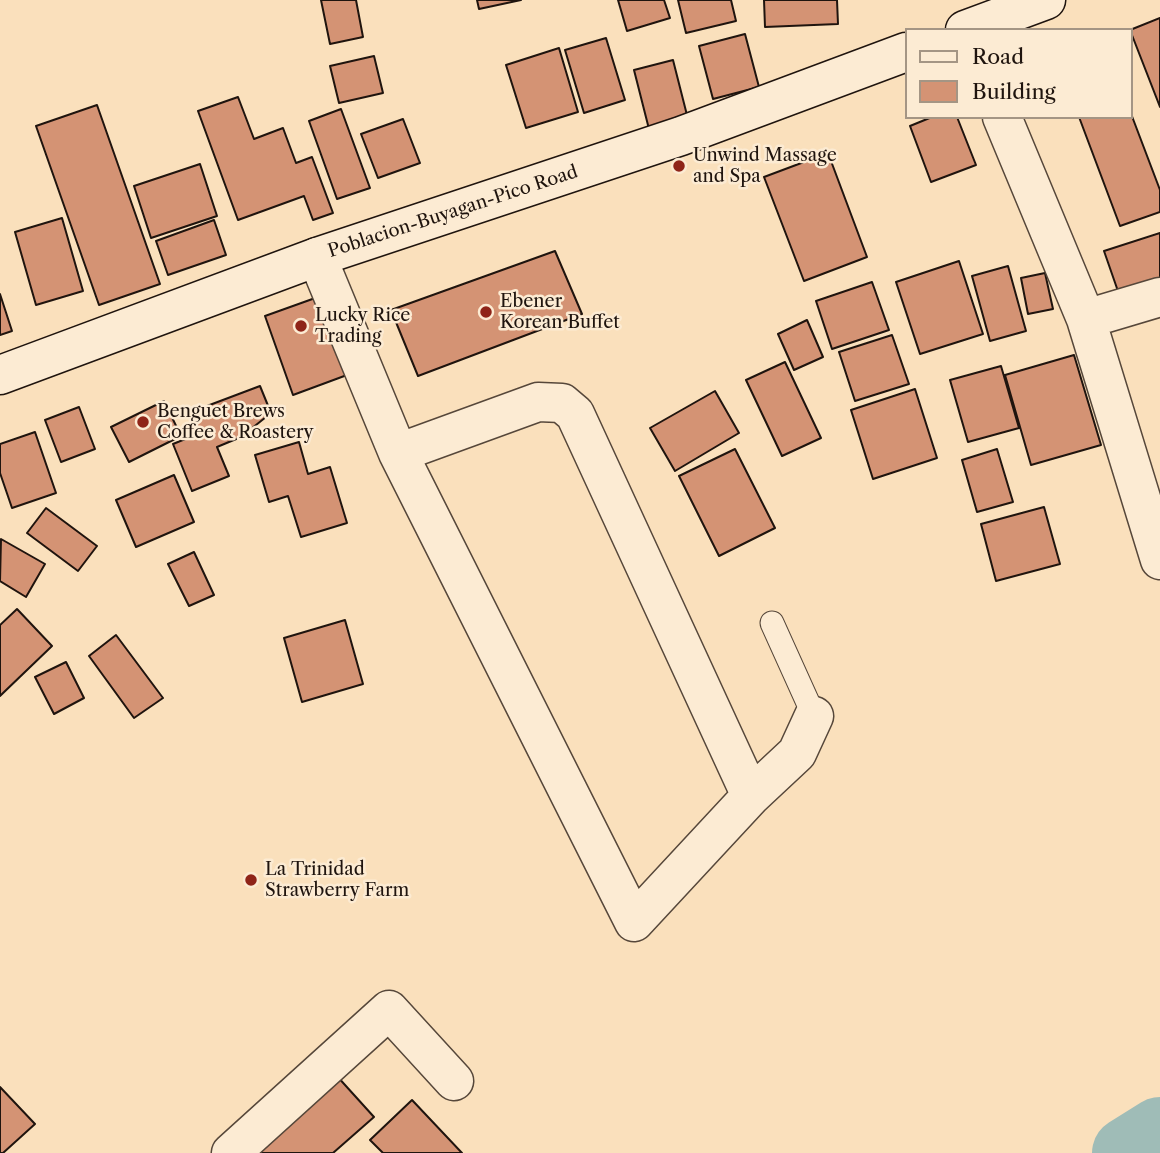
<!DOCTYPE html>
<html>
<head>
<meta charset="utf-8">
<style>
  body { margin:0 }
  #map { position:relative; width:1160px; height:1153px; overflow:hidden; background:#fae0bc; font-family:"Libre Caslon Text",serif }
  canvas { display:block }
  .legend { position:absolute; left:905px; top:28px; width:228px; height:91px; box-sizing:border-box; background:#fcebd3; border:2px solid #a49584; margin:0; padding:9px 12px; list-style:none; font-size:21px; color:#1f140e }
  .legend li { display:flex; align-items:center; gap:14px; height:35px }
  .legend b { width:35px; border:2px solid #a49584 }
</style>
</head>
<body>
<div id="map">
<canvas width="1160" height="1153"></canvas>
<ul class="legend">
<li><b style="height:9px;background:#fcebd3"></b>Road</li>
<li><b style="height:19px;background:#d49374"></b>Building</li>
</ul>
</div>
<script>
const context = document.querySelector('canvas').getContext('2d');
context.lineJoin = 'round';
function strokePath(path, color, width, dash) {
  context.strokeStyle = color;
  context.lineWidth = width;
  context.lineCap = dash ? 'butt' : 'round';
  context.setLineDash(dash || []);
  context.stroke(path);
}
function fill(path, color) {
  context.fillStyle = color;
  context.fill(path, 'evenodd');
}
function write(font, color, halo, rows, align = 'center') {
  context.font = font + ' "Libre Caslon Text",serif';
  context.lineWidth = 5;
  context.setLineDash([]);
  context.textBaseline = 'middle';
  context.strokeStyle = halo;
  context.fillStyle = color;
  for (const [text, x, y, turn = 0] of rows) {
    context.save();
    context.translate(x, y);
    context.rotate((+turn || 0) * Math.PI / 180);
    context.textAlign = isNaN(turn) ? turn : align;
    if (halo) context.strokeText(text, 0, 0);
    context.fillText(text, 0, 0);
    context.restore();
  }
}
const stream = new Path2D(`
  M1138,1153L1151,1138`);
const river = new Path2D(`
  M1128,1153L1160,1133`);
const building = new Path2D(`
  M321,0H356L363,37L330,44Z
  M477,0H521L479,9Z
  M618,0H664L670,18L627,31Z
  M678,0H731L736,21L686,33Z
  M764,0H837L838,24L765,27Z
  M1160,18V107L1130,30Z
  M745,34L759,87L713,99L699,46Z
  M606,38L625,100L584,113L565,50Z
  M559,48L578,112L526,128L506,65Z
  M374,56L383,93L339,103L330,66Z
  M673,60L689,123L650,133L634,70Z
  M238,97L254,139L283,128L296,163L312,157L333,213L313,220L304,196L238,220L198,111Z
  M97,105L160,284L99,305L36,126Z
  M341,109L370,188L337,199L309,121Z
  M1130,111L1160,190V212L1120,226L1079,117H1130Z
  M932,117H957L976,165L931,182L910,126Z
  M403,119L420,163L378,178L361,134Z
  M828,153L867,257L804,281L764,177Z
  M200,164L217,216L151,238L134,186Z
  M62,218L83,291L36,305L15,232Z
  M214,220L226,255L168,275L156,241Z
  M1160,233V284L1120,297L1104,251Z
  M555,251L582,314L418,376L391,310Z
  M959,261L983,334L920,354L896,282Z
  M1008,266L1026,331L990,341L972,276Z
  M1045,273L1053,309L1028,314L1021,278Z
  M872,282L889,330L832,349L816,301Z
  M0,294L12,331L0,335Z
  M318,297L347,375L293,395L265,316Z
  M807,320L823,357L794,370L778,334Z
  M892,335L909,384L855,401L839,352Z
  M1074,355L1101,445L1031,465L1005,375Z
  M785,362L821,438L782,456L746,380Z
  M1001,366L1019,428L968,442L950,380Z
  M260,386L271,413L241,437L217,447L229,476L192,491L173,444L200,433L191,412Z
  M915,389L937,458L873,479L851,410Z
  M715,391L739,433L675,471L650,428Z
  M164,401L181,436L129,462L111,427Z
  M79,407L95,449L61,462L45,420Z
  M35,432L56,493L12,508L0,473V444Z
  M299,442L308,474L330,467L347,523L301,537L288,496L269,502L255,455Z
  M735,449L775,528L719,556L679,476Z
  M997,449L1013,502L977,512L962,460Z
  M174,475L194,522L136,547L116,500Z
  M1044,507L1060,564L996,581L981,524Z
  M46,508L97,546L78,571L27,533Z
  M1,539L45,564L26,597L0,581Z
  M194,552L214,595L189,606L168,564Z
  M17,609L52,646L0,696V625Z
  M345,620L363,684L302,702L284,638Z
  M116,635L163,698L134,718L89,656Z
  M66,662L84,698L54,714L35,677Z
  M336,1075L374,1117L333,1153H247Z
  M0,1087L35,1124L3,1153H0Z
  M412,1100L462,1153H383L370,1140Z`);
const lane = new Path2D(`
  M772,623L814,716`);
const street = new Path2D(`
  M1002,117L1086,319L1160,560
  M317,257L398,453L634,922L751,796L797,753L814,716
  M1086,319L1160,297
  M398,453L538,402L562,403L575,414L751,796
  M231,1153L389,1010L454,1081`);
const secondary = new Path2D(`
  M965,30L1046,0
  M0,375L317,257L681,136L906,52`);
const markers = [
  [679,166,7,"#8f2418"],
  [486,312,7,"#8f2418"],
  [301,326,7,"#8f2418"],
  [143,422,7,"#8f2418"],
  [251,880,7,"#8f2418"]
];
const poiNames = [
  ["Unwind Massage",693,156],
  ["and Spa",693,177],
  ["Ebener",500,302],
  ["Korean Buffet",500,323],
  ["Lucky Rice",315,316],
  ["Trading",315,337],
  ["Benguet Brews",157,412],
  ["Coffee & Roastery",157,433],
  ["La Trinidad",265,870],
  ["Strawberry Farm",265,891]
];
const streetNames = [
  ["Poblacion-Buyagan-Pico Road",453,212,-18]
];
strokePath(stream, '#6c7973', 12);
strokePath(river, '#9fbcb7', 72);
fill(building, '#d49374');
strokePath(building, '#1f140e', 2);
strokePath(lane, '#56473a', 25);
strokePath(street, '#56473a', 41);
strokePath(secondary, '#1f140e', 41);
strokePath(lane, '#fcebd3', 23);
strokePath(street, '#fcebd3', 38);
strokePath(secondary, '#fcebd3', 38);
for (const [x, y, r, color] of markers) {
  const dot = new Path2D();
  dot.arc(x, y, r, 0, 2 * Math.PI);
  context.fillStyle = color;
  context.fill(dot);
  strokePath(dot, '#fcebd3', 2.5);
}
write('18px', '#1f140e', '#fcebd3', poiNames, 'left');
write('18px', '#1f140e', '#fcebd3', streetNames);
</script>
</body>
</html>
